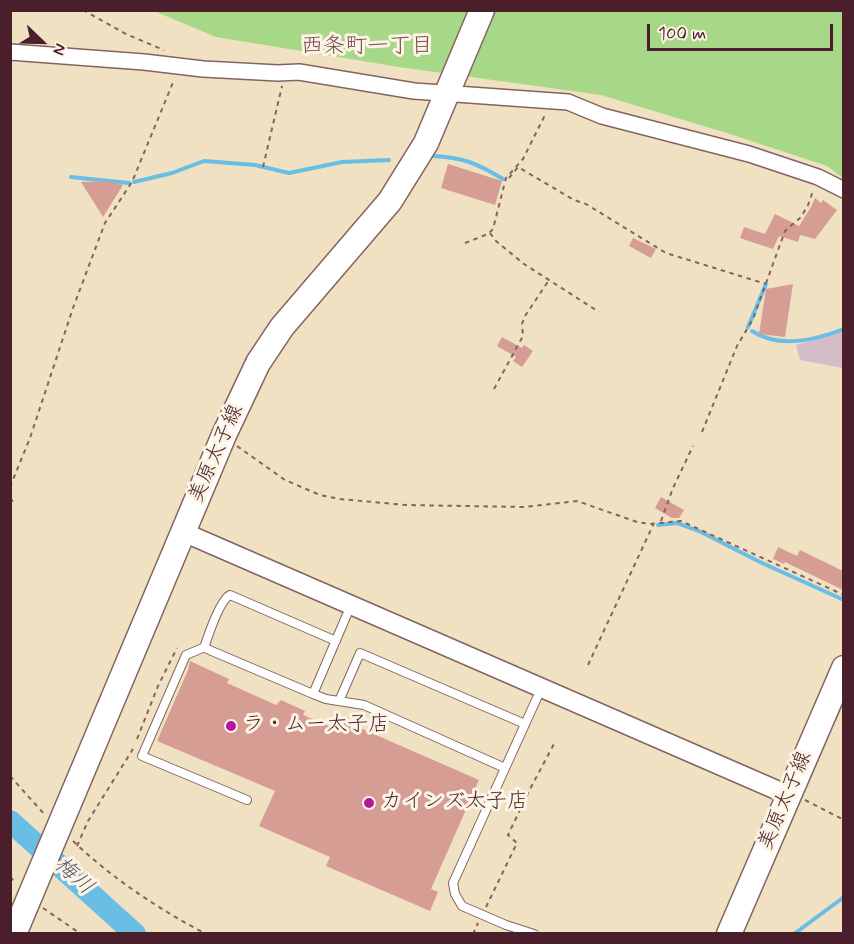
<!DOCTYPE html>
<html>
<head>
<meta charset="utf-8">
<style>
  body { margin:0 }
  #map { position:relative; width:854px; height:944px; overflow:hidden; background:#f0e1c2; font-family:Mynerve,sans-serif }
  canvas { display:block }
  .frame { position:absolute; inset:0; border:12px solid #4a1f2b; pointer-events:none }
  .north { position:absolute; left:12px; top:12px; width:60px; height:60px; -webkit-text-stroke:4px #fcf5e5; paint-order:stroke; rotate:113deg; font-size:16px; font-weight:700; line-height:24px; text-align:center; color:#4a1f2b }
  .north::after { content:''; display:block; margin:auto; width:21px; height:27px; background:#4a1f2b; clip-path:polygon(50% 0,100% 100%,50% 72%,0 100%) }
  .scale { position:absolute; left:647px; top:24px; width:186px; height:27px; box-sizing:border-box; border:3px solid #4a1f2b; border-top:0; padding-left:8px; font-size:18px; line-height:21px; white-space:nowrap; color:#4a1f2b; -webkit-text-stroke:4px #fcf5e5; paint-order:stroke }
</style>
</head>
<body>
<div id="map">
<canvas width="854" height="944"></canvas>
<div class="frame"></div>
<div class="north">N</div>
<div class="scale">100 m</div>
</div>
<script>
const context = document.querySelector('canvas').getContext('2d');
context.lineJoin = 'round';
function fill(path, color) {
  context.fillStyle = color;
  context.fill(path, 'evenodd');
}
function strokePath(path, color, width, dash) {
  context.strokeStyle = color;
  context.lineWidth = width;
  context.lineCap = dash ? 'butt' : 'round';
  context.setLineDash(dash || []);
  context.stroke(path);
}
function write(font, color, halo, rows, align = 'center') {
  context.font = font + ' Mynerve,"Klee One",sans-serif';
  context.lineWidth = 6;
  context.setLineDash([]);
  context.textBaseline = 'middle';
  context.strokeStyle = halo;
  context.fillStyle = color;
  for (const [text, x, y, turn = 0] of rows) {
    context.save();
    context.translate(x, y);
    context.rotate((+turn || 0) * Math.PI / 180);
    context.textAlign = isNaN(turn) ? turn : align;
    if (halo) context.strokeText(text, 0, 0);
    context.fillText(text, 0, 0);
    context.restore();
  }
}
const industrial = new Path2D(`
  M843,331V368L800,360L796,345Z`);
const green = new Path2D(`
  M154,11H843V178L827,166L730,134L601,95L399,67L216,37Z`);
const stream = new Path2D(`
  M433,156C463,157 478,164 503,179
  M71,177L129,183
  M134,182L172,173L204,161L255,165L289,173L342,162L389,160
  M748,327L766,284
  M752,331C780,349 815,340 844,329
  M658,525L677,523L701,532L762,563L844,600
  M794,934L844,897`);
const river = new Path2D(`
  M10,821L135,934`);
const building = new Path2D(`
  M448,164L502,181L495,205L441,188Z
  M107,181L123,185L103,217L81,182Z
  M815,198L821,203L823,200L837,210L815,239L800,235L798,242L779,236L773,249L740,238L744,227L765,234L775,214L799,226L811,207Z
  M633,238L656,249L651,258L629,246Z
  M793,284L785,337L759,334L766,289Z
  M502,337L522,348L524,345L533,351L522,367L513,361L516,357L497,346Z
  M661,497L684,510L679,518H672L655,508Z
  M778,547L797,556L800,550L843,571V590L785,562L784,564L773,559Z
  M190,661L229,679L227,683L276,705L281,700L305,711L303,715L340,731L344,721L479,780L431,889L438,892L430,911L326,866L330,857L259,826L275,791L157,741L188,670Z`);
const path = new Path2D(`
  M83,10L126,34L164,50
  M263,167L282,86
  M509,178L518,167L574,200L586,204L666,253L766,284
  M490,233L496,241L524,264L599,312
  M465,243L488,234L493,229L506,178L523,159L546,113
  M494,389L523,336L522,324L525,316L549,280
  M702,432L737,346L753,319L785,231L801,217L808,205L813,191
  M237,446L285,480L320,495L340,499L405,505L525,507L577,501L637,522L650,524L681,521L844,595
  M10,487L30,438L73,308L105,223L132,182L174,80
  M10,503L13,500
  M661,521L673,488L693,446
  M588,665L654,523
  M137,739L158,686L177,648
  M10,776L45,815
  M805,800L844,820
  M73,841C113,879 157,908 206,934
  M77,846L88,821L133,749
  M10,877L15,882
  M486,907L517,843L508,835L529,791L555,742
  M43,908L81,934
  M473,934L478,923`);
const service = new Path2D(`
  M351,605L313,694L326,699L364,705L505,768
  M205,647L186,655L142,756L247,800
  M313,694L207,649L205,645C209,633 220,600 230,595L336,641
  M339,701L360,653L525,724
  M534,934L506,925L462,906L455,894L453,883L541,689`);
const minor = new Path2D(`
  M10,52L144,62L203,69L278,73L299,72L414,91L568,102L602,116L749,154L818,177L844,190`);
const tertiary = new Path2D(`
  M183,532L788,795`);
const primary = new Path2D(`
  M14,934L224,435L258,363L282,327L390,201L426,143L482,10
  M729,934L844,668`);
const markers = [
  [231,726,6,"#b5179e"],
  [369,803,6,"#b5179e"]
];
const streetNames = [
  ["美原太子線",217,454,-66],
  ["美原太子線",786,801,-67]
];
const poiNames = [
  ["ラ・ムー太子店",243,726],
  ["カインズ太子店",381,803]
];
const neighbourhoodNames = [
  ["西条町一丁目",367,47]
];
const waterNames = [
  ["梅川",73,877,42]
];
fill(industrial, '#d2bdc8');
fill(green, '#a6d887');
strokePath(stream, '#69bee5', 4);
strokePath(river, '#69bee5', 22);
fill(building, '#d69d94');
strokePath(service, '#846360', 10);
strokePath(minor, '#846360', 18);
strokePath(tertiary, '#846360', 21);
strokePath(primary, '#846360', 27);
strokePath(path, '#846360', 2, [4.5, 4.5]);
strokePath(service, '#fff', 8);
strokePath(minor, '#fff', 15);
strokePath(tertiary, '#fff', 18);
strokePath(primary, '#fff', 24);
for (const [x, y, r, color] of markers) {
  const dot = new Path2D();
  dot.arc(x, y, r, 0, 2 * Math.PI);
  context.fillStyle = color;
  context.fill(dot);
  strokePath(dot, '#fcf5e5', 2);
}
write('21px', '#4a1f2b', '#fcf5e5', streetNames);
write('21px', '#4a1f2b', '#fcf5e5', poiNames, 'left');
write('22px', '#7b4b50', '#fcf5e5', neighbourhoodNames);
write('italic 22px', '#55576c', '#fcf5e5', waterNames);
</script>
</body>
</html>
